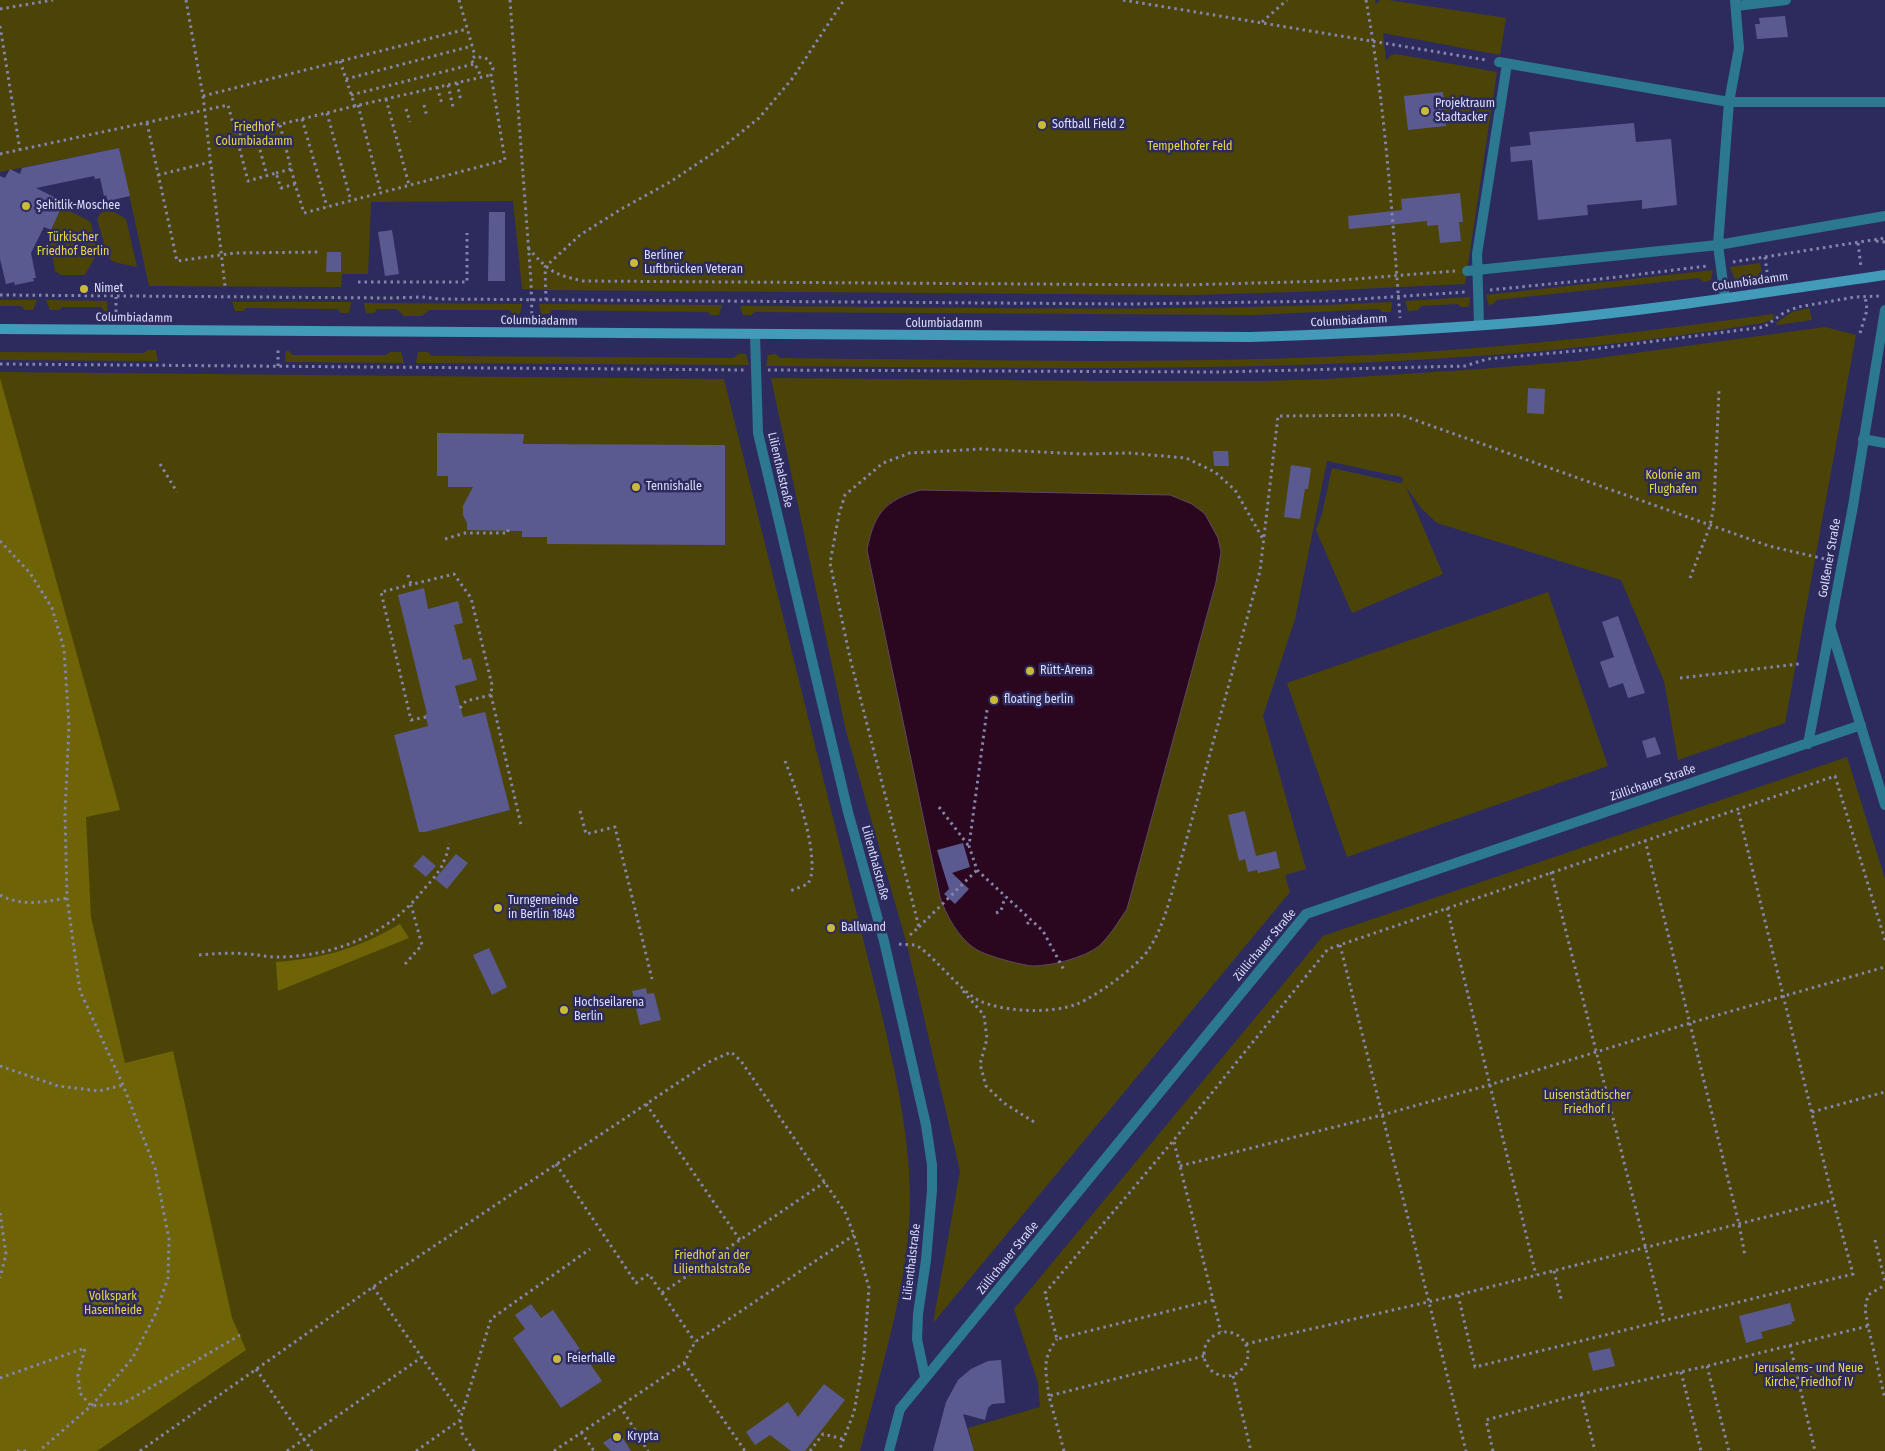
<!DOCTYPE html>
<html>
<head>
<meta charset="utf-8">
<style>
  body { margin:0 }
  canvas { display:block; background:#2d2b5d }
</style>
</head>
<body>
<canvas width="1885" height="1451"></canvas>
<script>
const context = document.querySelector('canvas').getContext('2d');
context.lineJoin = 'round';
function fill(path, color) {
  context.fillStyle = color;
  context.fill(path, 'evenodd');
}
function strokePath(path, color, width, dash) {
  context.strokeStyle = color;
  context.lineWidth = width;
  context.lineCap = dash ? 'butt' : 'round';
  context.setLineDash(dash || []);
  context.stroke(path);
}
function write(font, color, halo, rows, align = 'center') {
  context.font = font + ' "Fira Sans Condensed",sans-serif';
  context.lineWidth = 5;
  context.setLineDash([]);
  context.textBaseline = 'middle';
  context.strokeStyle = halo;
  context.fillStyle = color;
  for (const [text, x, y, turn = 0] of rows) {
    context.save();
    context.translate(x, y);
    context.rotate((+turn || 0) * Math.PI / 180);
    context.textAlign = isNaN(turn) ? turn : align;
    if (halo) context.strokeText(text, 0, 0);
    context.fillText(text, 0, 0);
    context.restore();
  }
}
const green = new Path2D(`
  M0,0H1375L1376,4L1380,0H1388L1506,18L1500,55L1383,33L1386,61L1391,55L1396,54L1497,72L1465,284L1296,292L1191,295L546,290L522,289L513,201L371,202L368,274H342L341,287L149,286L119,148L0,172Z
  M62,207L89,221L91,224L98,251L85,275H61L55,271L49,237L50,232Z
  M105,211L114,212L126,219L137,267L114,262L108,257L97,219L101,213Z
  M1760,263L1762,276L1735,280L1730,267Z
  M1713,270L1711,280L1704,282L1699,278L1497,300L1493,304L1489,305L1486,295Z
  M1470,297L1469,307H1461L1458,304L1421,306L1418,310L1408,311L1405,301Z
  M0,300H37L33,310H25L22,306H0Z
  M46,300L107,301V311H104L101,307H62L59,310H50Z
  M232,302H351L349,313H341L338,309L246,308L243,311H235Z
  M1392,302L1391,312H1382L1379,309L1254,315L755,312L751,315H743L740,306C957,307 1175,313 1392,302Z
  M364,303L522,304L520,314H513L509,310H429L422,316H404L397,309H377L374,313H366Z
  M539,304L722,305L719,315H711L708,312L552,310L549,314H541Z
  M1809,308L1812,320L1777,325L1776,323L1792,312Z
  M1773,314L1774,319L1763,323C1434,378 1099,368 766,366L768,355L776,354L780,358C983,360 1187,365 1390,354C1518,347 1646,332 1773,314Z
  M1825,327L1856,335L1785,723L1678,760L1664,681L1621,580L1437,523L1421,508L1406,487L1443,574L1352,613L1316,530L1322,514L1332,468L1399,483L1403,482L1402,477L1327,461L1295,619L1263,716L1306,869L1285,875L1290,892L933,1323L960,1171L907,945L846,731L771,378L1103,381H1264L1327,379L1480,369L1577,361ZM920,490L1216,582L1127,909L1098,947L1064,962L1004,959L974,948L888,504L903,495Z
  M148,350H156L158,361L0,360V352L144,353Z
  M286,351H289L292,355H386L390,352H401L404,363L285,362Z
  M418,352H428L431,356L734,358L738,354H746L749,365L416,363Z
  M0,372L724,379L880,1007C895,1072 910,1134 910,1202C909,1283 880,1372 860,1451H0Z
  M1548,592L1608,766L1347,857L1287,683Z
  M1847,757L1885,879V1451H974L968,1428L1040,1407L1038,1383L1014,1309L1323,936Z`);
const forest = new Path2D(`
  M0,378L120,810L86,817L91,917L125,1063L173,1051L232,1318L246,1350L97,1451H0Z
  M400,924L409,938L278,991L276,962C325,958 357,949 400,924Z`);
const water = new Path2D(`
  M920,490L1170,495L1192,504L1205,514L1218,538L1221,552L1216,582L1127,909C1118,922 1110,936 1099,946C1084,958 1051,966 1033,966C1020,965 983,955 974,948C958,937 946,915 940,897L867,550C874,514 884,501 920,490Z`);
const building = new Path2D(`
  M1785,16L1788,37L1757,39L1755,24H1760L1759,18Z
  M1443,92L1446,126L1408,130L1404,96Z
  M1634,123L1636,142L1671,139L1677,205L1642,209V200L1587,205L1588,215L1538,220L1532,160L1511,162L1510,147L1531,145L1529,132Z
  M119,148L130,196L108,201L106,195L104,196L100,178L95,179L94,176L36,188L64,202L51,230L44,227L31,253L36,278H33L34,281L15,285L14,282L6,284L0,259V176L5,178L10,169L20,174L22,168Z
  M1460,193L1463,222H1459L1461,241L1440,243L1438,225L1427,226V221L1349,229L1348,216L1402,210L1401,199Z
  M489,212H505V281H488Z
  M392,230L399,274L385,276L378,232Z
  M327,252H341V272H326Z
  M1528,388L1545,389L1544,414L1527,413Z
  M437,433L524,434L523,444L725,445V545L547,544V537H522V531L467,530V523L463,515V506L473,487H448V476H437Z
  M1213,451H1228L1229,466H1214Z
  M1291,465L1311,468L1308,489H1305L1300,519L1284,517Z
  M424,588L428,609L458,601L463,623L454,625L463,660L471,658L477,680L455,686L463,717L485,712L510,810L425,832H419L394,735L428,726L425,714H427L398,595Z
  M1618,616L1645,693L1628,698L1623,683L1609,688L1600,662L1614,657L1602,622Z
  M1655,737L1661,754L1647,758L1642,741Z
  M1245,811L1256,856L1276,851L1280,868L1258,873L1257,870L1248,872L1245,859L1239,861L1228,815Z
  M963,843L970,867L952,873L969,889L955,904L944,894L949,889L937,850Z
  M456,854L468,863L447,889L435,879Z
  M423,855L436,866L426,877L413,866Z
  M489,948L507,987L492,995L473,955Z
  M646,988L647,994L654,993L661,1020L640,1025L632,991Z
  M1790,1303L1795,1321L1791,1322L1792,1324L1761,1332L1763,1338L1746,1343L1739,1316Z
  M531,1304L541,1318L553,1310L602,1381L561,1408L513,1338L525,1329L515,1315Z
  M1610,1348L1615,1366L1593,1371L1588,1353Z
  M1001,1360L1005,1403L992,1404L988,1408L985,1420L963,1414L974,1451H933L946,1402L958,1380L971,1369L988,1361Z
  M824,1384L845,1400L805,1451H791L770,1435L755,1445L746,1432L788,1402L798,1417Z
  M619,1432L631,1451H611L603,1443Z`);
const path = new Path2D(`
  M186,0L203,96L225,286
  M459,0L475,56
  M510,0L531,281L532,320
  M1123,0L1486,60
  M1366,0C1385,105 1392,212 1400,318
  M0,9L53,0
  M1262,22L1287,0
  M0,26L20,150
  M340,61L355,106L491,75
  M346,79L472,46
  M457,83L461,101
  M448,85L453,107
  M437,87L442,104
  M351,95L474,64
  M203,96L467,29
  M386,99L409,185
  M358,105L381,193
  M424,105L427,117
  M355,106L236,135L248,181L276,173L281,188L295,184L304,213L505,160L491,75L493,68L488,59L475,56L471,60L478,69L481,78
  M406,109L410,122
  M327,113L351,201
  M302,119L327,207
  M147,123L177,261L235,253L320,252
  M280,125L295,184
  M255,131L267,176
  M0,154L228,105L236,135
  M276,173L291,169
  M158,175L211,162
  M1876,241L1885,242
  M1858,243L1861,267
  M528,248C549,271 552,274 583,281L1182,285L1329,281L1455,271
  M1765,257L1767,272
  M1733,262L1885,238
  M358,282H467V233
  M1490,290L1609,278L1707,266
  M0,295L389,298L422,297L439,299L1129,304L1330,301L1466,292
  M546,300L545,267L580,235L623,208L670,182L724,146L759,118L792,79L844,0
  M116,312V297
  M1860,333L1867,310L1865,295
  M0,364L744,370
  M278,366V350
  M768,370L1218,372L1465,366L1487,359L1586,350L1764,327L1785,312L1798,307L1855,297L1882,296
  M160,464L177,492
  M445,539L465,533H508V528
  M0,541L30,573L52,608L64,649L69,725L65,813L67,898L80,991L123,1085L155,1168L169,1239L168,1278L156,1313L132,1359L91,1406L39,1451
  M408,575L411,584
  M1690,578L1710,526L1714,505L1719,390
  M1680,678L1799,664
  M460,708L466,701L491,695
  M987,710L969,846L977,870L1043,931L1064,970
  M426,717L411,720L381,592L454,574L471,598L492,685L491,695L521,825
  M785,761C797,791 813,837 812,869C812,874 810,880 808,884L790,891
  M939,807L968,845
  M580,811L586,834L615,827L652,979
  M1645,840L1739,1224L1745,1256
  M1551,872L1664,1321
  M0,895C23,907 43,902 67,898
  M1447,908L1536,1275
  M996,913L1001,911L1005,897
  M1027,924L1031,920
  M919,927L977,870
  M910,935L919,927L850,658L830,563L839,514L845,495L883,463L910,453L981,449L1082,454L1129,453L1186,458L1215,472L1235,490L1263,539
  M899,944C904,945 909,944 914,945C926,946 961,993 980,1001C1005,1012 1051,1014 1077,1004C1098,995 1137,967 1149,949C1160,932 1165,915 1171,896L1260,571L1278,416L1401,415L1769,546L1829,560
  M1340,945L1466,1451
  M199,955C215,954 230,952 245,954C256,954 266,957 276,957C330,957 384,937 419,895C427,885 440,873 444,861C447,855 448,849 449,843
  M405,964L422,945L411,905
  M963,991L984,1015L987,1039L980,1064L986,1086L1004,1103L1034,1122
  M0,1066L58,1086L99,1091L123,1085
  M646,1104L740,1240
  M1812,1112L1885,1092
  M1174,1142L1221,1332
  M556,1164L636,1283L649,1274L695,1342
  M1180,1166L1382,1115L1489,1085L1690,1023L1885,967
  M0,1213L6,1254L0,1278
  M1875,1240L1885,1282
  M1554,1271L1562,1302
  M373,1287L461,1414
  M662,1293L825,1182
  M1458,1295L1475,1367L1853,1274L1833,1200
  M1213,1300L1057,1339L1045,1293L1173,1141L1328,949L1835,776L1885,940
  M1868,1326L1865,1309L1868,1295L1885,1285
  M1204 1354a22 22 0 1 1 44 0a22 22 0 1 1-44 0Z
  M1246,1344L1458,1295L1833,1200L1738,810
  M1790,1345L1815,1451
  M684,1363L745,1451
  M1707,1366L1729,1451
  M256,1369L312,1451
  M1681,1372L1701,1451
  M1233,1376L1251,1451
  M0,1378L85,1348L78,1375L80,1393L91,1406L124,1403L240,1335
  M1581,1394L1595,1451
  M1049,1396C1046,1371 1041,1360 1057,1339
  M620,1406L648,1451
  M460,1420L462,1433L474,1451
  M581,1432L594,1451
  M17,1451H30
  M140,1451L373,1287L709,1062L731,1052L741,1061L845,1212L854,1235L869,1288L864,1355L854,1412L839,1451
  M287,1451L422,1357
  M416,1451L460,1420L491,1319L590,1249
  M554,1451L684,1363L695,1342L854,1235
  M810,1451L823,1434L843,1439
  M1064,1451L1049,1396L1204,1356
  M1493,1451L1486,1420L1581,1394L1707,1366L1868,1326L1885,1399`);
const lane = new Path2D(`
  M1736,6L1786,0
  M1499,62L1729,102H1885
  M1467,271L1718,245L1885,216
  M1725,298L1718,245L1729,102L1739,48L1735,0
  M1479,325L1477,254L1507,64
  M1863,439L1885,443`);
const street = new Path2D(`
  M755,335L758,433L848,812L884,941L926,1125L932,1165V1190L926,1260L918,1314L917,1339L925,1377
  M1831,629L1885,805
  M1808,744L1853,506L1885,310
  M889,1451L900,1409L1306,914L1861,725`);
const secondary = new Path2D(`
  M0,329L1250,337C1346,334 1442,329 1537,321C1653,310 1769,292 1885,275`);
const markers = [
  [1425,111,5,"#caba3a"],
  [1042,125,5,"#caba3a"],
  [26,206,5,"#caba3a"],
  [634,263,5,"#caba3a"],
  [84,289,5,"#caba3a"],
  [636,487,5,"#caba3a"],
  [1030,671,5,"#caba3a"],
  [994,700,5,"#caba3a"],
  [498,908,5,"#caba3a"],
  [831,928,5,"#caba3a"],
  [564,1010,5,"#caba3a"],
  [557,1359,5,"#caba3a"],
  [617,1437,5,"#caba3a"]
];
const poiNames = [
  ["Projektraum",1435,104],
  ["Stadtacker",1435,118],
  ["Softball Field 2",1052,125],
  ["Şehitlik-Moschee",36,206],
  ["Berliner",644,256],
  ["Luftbrücken Veteran",644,270],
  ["Nimet",94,289],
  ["Tennishalle",646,487],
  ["Rütt-Arena",1040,671],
  ["floating berlin",1004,700],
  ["Turngemeinde",508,901],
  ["in Berlin 1848",508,915],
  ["Ballwand",841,928],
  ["Hochseilarena",574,1003],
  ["Berlin",574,1017],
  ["Feierhalle",567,1359],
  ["Krypta",627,1437]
];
const parkNames = [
  ["Friedhof",254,128],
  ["Columbiadamm",254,142],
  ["Tempelhofer Feld",1190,147],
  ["Türkischer",73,238],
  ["Friedhof Berlin",73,252],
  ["Kolonie am",1673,476],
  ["Flughafen",1673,490],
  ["Luisenstädtischer",1587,1096],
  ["Friedhof I",1587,1110],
  ["Friedhof an der",712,1256],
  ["Lilienthalstraße",712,1270],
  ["Volkspark",113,1297],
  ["Hasenheide",113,1311],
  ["Jerusalems- und Neue",1809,1369],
  ["Kirche, Friedhof IV",1809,1383]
];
const streetNames = [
  ["Columbiadamm",1750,282,-8],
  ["Columbiadamm",134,318,1],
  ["Columbiadamm",539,321,1],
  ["Columbiadamm",1349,321,-3],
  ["Columbiadamm",944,324],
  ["Lilienthalstraße",780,470,77],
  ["Golßener Straße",1830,558,-80],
  ["Züllichauer Straße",1653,783,-19],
  ["Lilienthalstraße",875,863,75],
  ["Züllichauer Straße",1265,945,-50],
  ["Züllichauer Straße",1008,1258,-51],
  ["Lilienthalstraße",912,1262,-83]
];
fill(green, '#4b4406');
fill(forest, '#6e6407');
fill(water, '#2a061f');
strokePath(water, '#5f4762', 1);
fill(building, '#5a5a91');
strokePath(path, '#8485ad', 3, [2.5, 4]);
strokePath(lane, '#2b7890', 10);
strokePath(street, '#2b7890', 10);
strokePath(secondary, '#429bb8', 10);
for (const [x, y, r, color] of markers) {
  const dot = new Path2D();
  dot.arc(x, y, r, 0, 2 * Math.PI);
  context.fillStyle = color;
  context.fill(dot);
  strokePath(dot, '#2d2b5d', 2);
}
write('12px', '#dcdffe', '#2d2b5d', poiNames, 'left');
write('12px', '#e7d542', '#2d2b5d', parkNames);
write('12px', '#dcdffe', '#2d2b5d', streetNames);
</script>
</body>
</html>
